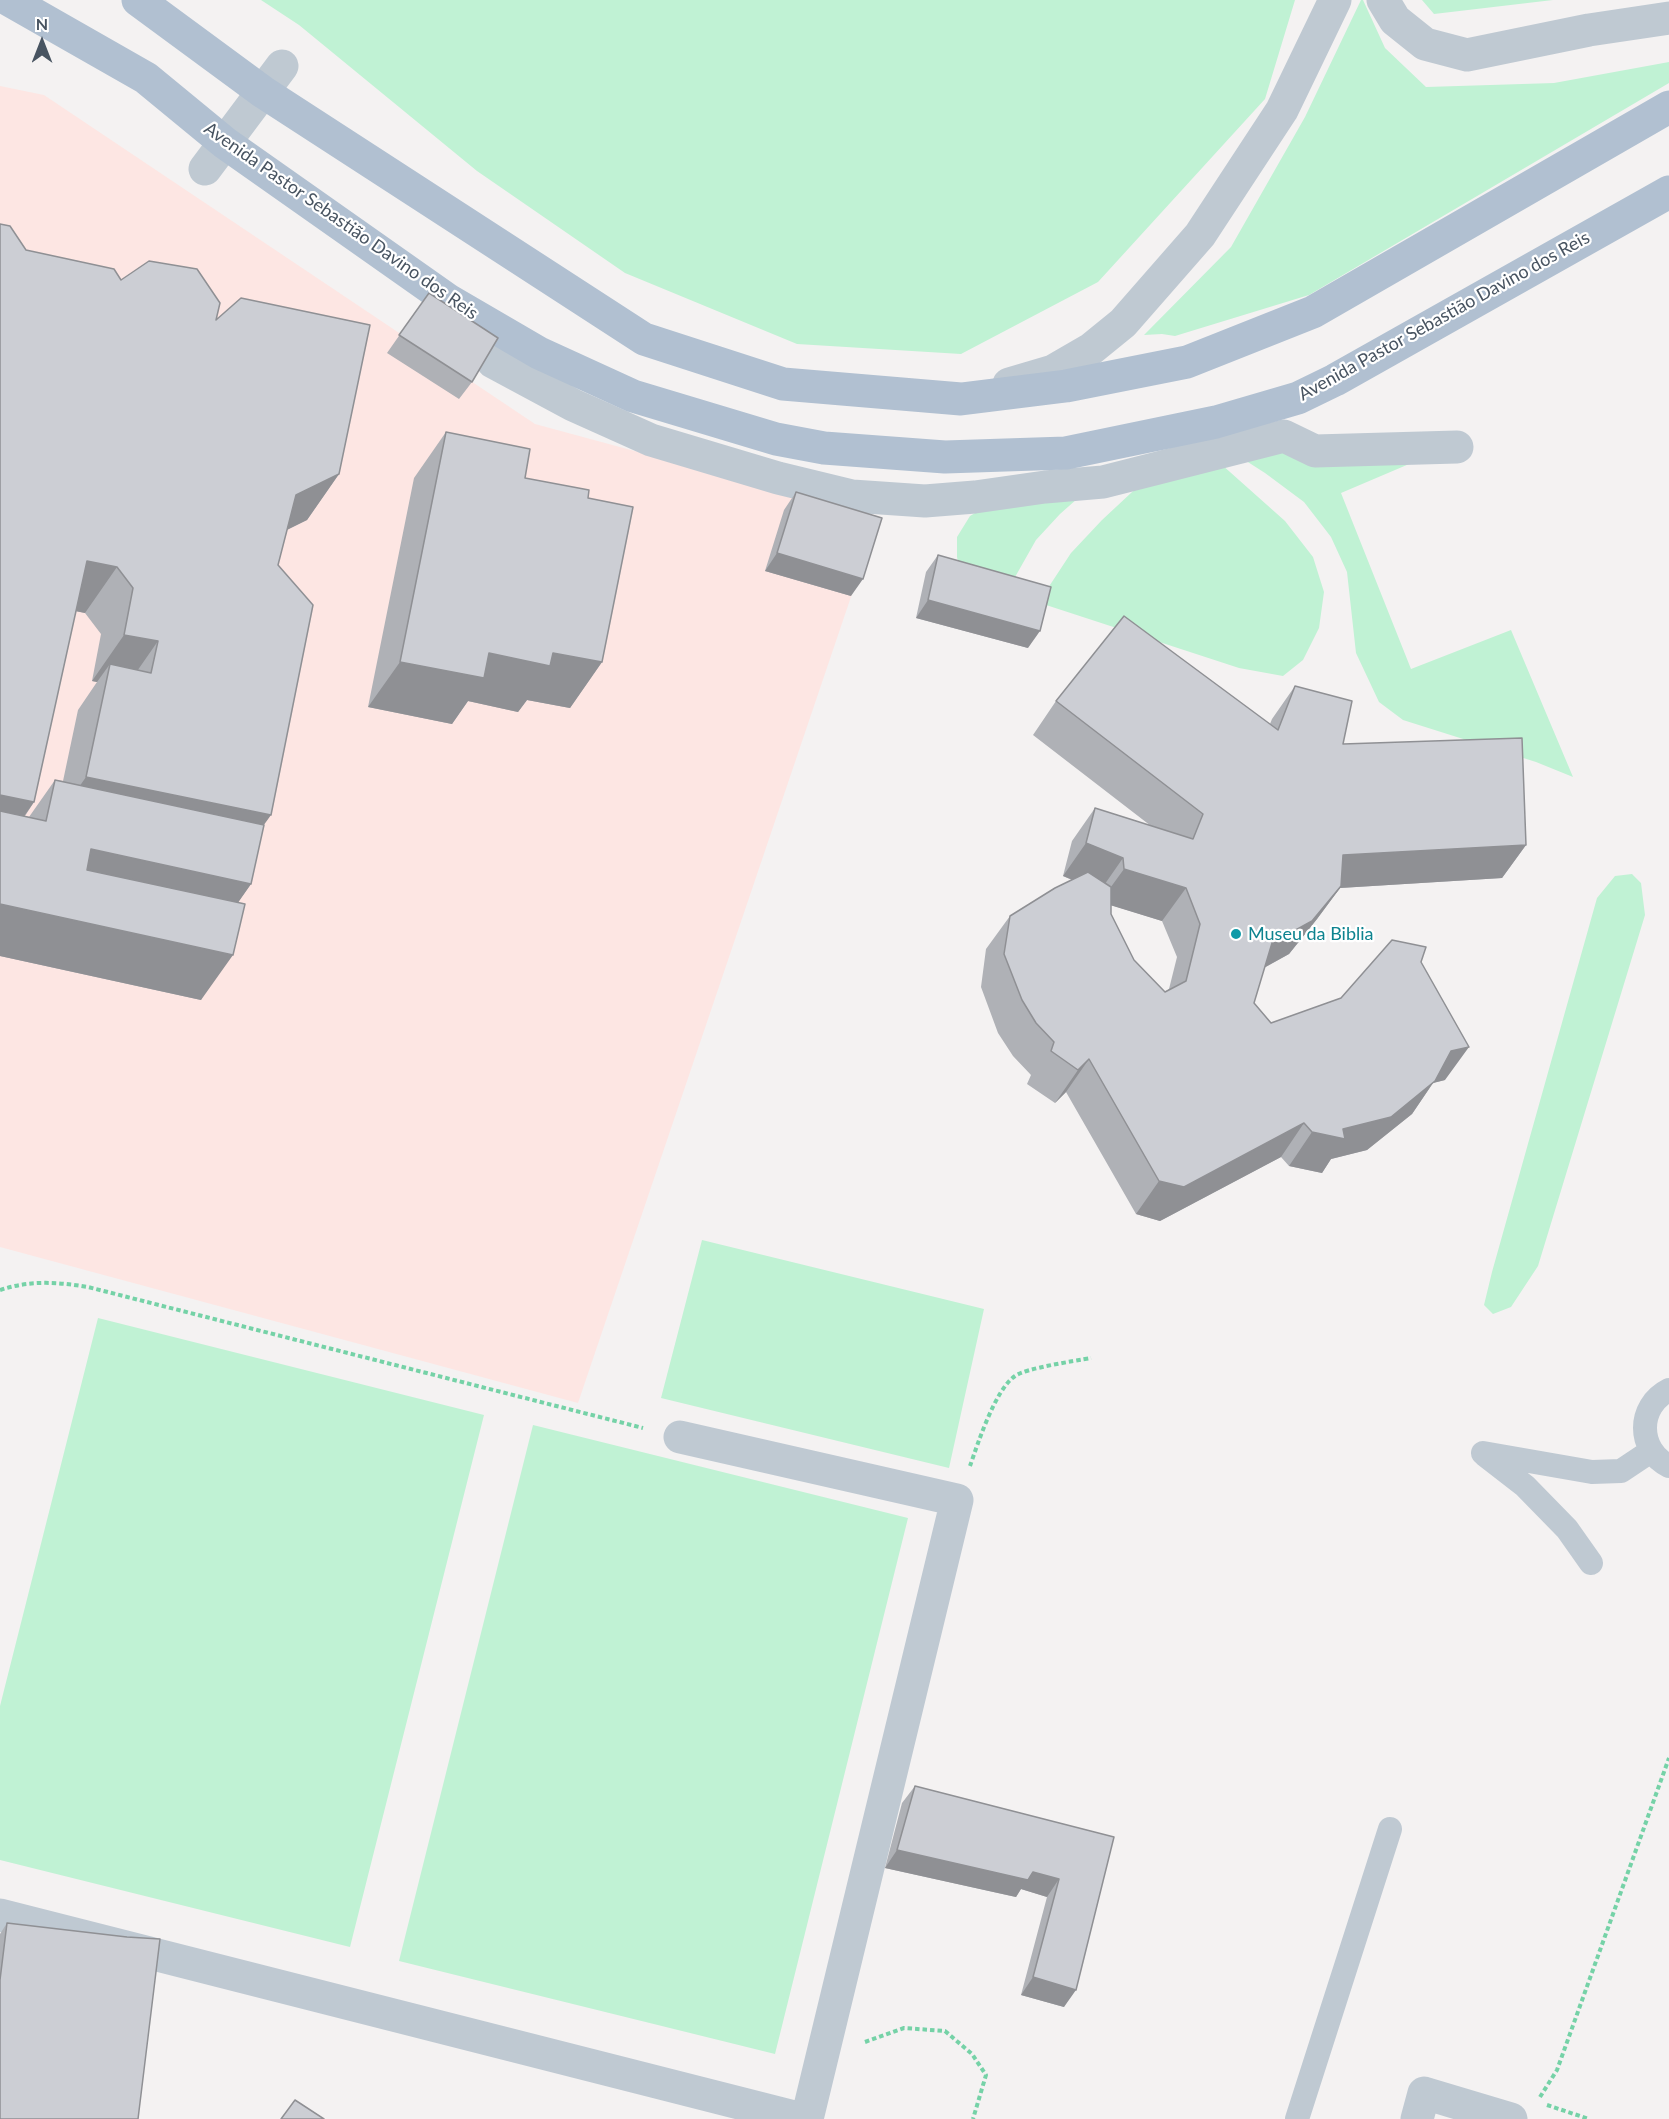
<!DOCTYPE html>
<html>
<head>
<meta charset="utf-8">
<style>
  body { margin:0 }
  #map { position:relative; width:1669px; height:2119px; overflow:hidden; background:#f4f2f2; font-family:Lato,sans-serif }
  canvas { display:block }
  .north { position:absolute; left:12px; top:12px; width:60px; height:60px; -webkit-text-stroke:4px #fff; paint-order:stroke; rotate:0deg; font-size:16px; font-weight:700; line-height:24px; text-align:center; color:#485461 }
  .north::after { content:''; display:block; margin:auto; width:21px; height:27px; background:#485461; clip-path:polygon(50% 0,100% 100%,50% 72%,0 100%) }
</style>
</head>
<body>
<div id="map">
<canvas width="1669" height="2119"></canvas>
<div class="north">N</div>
</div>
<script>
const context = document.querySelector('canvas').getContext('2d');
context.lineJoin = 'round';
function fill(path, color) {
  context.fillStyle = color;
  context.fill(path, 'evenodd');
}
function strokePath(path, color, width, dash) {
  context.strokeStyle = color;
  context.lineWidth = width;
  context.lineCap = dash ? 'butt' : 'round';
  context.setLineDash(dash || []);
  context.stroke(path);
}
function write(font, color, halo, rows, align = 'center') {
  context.font = font + ' Lato,sans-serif';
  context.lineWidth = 4.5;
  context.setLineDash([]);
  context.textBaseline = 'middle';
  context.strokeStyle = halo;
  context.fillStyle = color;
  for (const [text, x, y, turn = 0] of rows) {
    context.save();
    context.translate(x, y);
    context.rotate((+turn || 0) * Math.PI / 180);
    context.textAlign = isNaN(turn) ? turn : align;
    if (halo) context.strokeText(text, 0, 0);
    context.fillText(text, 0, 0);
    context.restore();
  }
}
const medical = new Path2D(`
  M0,86L44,95L535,424L878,517L578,1403L0,1247Z`);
const green = new Path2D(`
  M261,0H1295L1265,99L1098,282L961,354L797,344L625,273L477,171L299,25Z
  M1361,0H1363L1385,48L1426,87L1554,83L1669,62V83L1309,295L1175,336L1162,334L1144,335L1231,247L1305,117Z
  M1422,0H1553L1434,14Z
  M1283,444L1435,453L1341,493L1411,669L1511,630L1573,777L1536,762L1403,720L1379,702L1356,653L1347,572L1331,537L1304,502L1265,473L1240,457Z
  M1221,464L1285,521L1313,557L1324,592L1319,628L1303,660L1283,676L1239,668L1043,604L1048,588L1071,553L1102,520L1146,479Z
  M1086,491L1060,514L1036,540L1006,593L962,578L957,557V537L970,516L1003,496Z
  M1632,874L1641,883L1645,915L1538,1266L1511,1307L1493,1314L1484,1305L1492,1272L1597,898L1615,876Z
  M702,1240L984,1309L949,1468L661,1398Z
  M98,1318L484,1415L350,1947L0,1860V1706Z
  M533,1425L908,1518L775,2054L399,1961Z`);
const path = new Path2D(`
  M0,1290C30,1280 58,1282 88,1287L643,1428
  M970,1466C978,1443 995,1390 1015,1376C1026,1368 1075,1361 1091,1358
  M865,2042L904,2028L945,2031L972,2054L986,2075L973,2119
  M1540,2097L1557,2070L1669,1758
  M1547,2105L1589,2119`);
const lane = new Path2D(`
  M1669,1390C1637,1406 1637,1450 1669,1466
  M1483,1453L1592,1472L1621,1471L1651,1451
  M1485,1455L1525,1486L1567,1529L1591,1563
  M1297,2119L1390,1829`);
const street = new Path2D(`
  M1383,0L1395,20L1425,44L1467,55L1589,30L1669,18
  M205,169L282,66
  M452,328L491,354L493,362L573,405L651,440L778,478L852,496L925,501L975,497L1045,487L1103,482L1284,436L1315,451L1457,447
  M1009,384L1053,371L1091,349L1123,323L1200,235L1282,110L1335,0
  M680,1437L957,1500L807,2119
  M0,1915L802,2119
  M1417,2119L1424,2093L1511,2119`);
const primary = new Path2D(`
  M9,0L146,78L225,143L448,300L539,353L633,396L776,439L824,448L945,457L1066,453L1216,422L1298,398L1335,380L1669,192
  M138,0L263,92L644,339L783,384L961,399L1066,386L1187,362L1313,312L1669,107`);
const wall = new Path2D(`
  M0,224L26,250L121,280L216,320L339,474L307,520L287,530L278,565L263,825L251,884L238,902L201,1000L0,956ZM76,611L85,613L101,634L92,681L97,682L78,710L63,781L55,780L29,817L25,816L34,802Z
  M429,293L472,382L459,399L387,353Z
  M446,432L525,478L588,498L602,662L570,708L527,700L518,712L468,701L452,724L368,707L414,478Z
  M796,492L851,596L765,571L784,510Z
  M938,555L1028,648L916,618L926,572Z
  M1295,686L1343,744L1526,845L1502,878L1340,888L1317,919L1289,954L1264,968L1254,1003L1271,1023L1341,998L1421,962L1445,1080L1433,1083L1412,1114L1367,1150L1331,1159L1322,1173L1289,1166L1281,1157L1160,1221L1136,1214L1066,1092L1055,1103L1027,1084L1031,1075L1013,1056L998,1033L981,987L986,949L1010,916L1072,880L1063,876L1072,841L1095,808L1151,826L1033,735L1056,701L1270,724L1272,719ZM1111,905L1162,921L1177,957L1169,989L1165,992L1134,960L1111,914Z
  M915,1786L1114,1837L1064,2007L1021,1995L1047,1897L1021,1889L1016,1897L885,1868L902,1803Z
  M7,1923L0,2119V1934Z`);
const shadedWall = new Path2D(`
  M339,474L307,520L264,541L296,495Z
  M777,553L863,579L851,596L765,571Z
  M87,561L117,567L85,613L55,607Z
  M928,600L1040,631L1028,648L916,618Z
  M124,635L158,641L126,687L110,664L97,682L92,681Z
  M489,653H553L602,662L570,708L527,700L518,712L468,701L452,724L368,707L400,662Z
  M86,777L271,815L238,861L54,823Z
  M0,795L34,802L2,848H0Z
  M1086,843L1123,858L1100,891L1063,876Z
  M1526,845L1502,878L1340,888L1317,919L1289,954L1249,976L1272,943L1343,855Z
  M91,849L251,884L219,930L59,895Z
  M1124,869L1186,888L1162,921L1100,902Z
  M0,904L233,955L201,1000L0,956Z
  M1469,1047L1445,1080L1433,1083L1412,1114L1367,1150L1331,1159L1322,1173L1289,1166L1312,1132L1343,1129L1451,1051Z
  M1089,1059L1066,1092L1055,1103L1078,1070Z
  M1304,1123L1281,1157L1160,1221L1136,1214L1159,1181Z
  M897,1850L1033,1872L1059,1879L1047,1897L1021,1889L1016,1897L885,1868Z
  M1033,1977L1076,1990L1064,2007L1021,1995Z`);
const building = new Path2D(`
  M0,224L10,226L26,250L114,269L121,280L149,261L197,269L220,303L216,320L241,298L370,325L339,474L296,495L278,565L313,605L271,815L86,777L110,664L151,673L158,641L124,635L133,588L117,567L87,561L34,802L0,795Z
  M429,293L498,338L472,382L399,335Z
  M446,432L530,449L525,478L589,490L588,498L633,507L602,662L553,653L550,666L489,653L484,678L400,662Z
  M796,492L882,518L863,579L777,553Z
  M938,555L1051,587L1040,631L928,600Z
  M1124,616L1278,730L1295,686L1352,701L1343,744L1522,738L1526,845L1343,855L1341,886L1312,921L1272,943L1254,1003L1271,1023L1341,998L1392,940L1426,947L1421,962L1469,1047L1451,1051L1435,1081L1391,1117L1343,1129L1345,1139L1312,1132L1304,1123L1184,1187L1159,1181L1089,1059L1078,1070L1051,1051L1054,1042L1036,1023L1022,1000L1004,954L1010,916L1055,888L1088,872L1111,887V914L1134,960L1165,992L1186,981L1200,924L1186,888L1124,869L1123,858L1086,843L1095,808L1193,839L1203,814L1056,701Z
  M55,780L264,825L251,884L91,849L87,870L245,904L233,955L0,904V811L46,821Z
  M915,1786L1114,1837L1076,1990L1033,1977L1059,1879L1033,1872L1028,1880L897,1850Z
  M7,1923L127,1937L160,1939L138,2119H0V1980Z
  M295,2100L324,2119H281Z`);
const markers = [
  [1236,934,6,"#0f9aa8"]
];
const streetNames = [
  ["Avenida Pastor Sebastião Davino dos Reis",341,221,35],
  ["Avenida Pastor Sebastião Davino dos Reis",1444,316,-29]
];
const cultureNames = [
  ["Museu da Biblia",1248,934]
];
fill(medical, '#fde6e3');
fill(green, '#c0f2d4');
strokePath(path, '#75d2a7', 4, [4.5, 3]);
strokePath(lane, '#bfc9d2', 24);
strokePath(street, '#bfc9d2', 33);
strokePath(primary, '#b1c0d1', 33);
fill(wall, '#afb1b6');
fill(shadedWall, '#8f9094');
fill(building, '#ccced4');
strokePath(building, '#8f9094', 1.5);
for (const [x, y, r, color] of markers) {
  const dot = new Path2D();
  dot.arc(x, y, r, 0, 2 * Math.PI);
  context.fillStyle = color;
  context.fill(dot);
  strokePath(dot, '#fff', 2);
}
write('18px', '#485461', '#fff', streetNames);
write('18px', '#0d838f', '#fff', cultureNames, 'left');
</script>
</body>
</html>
